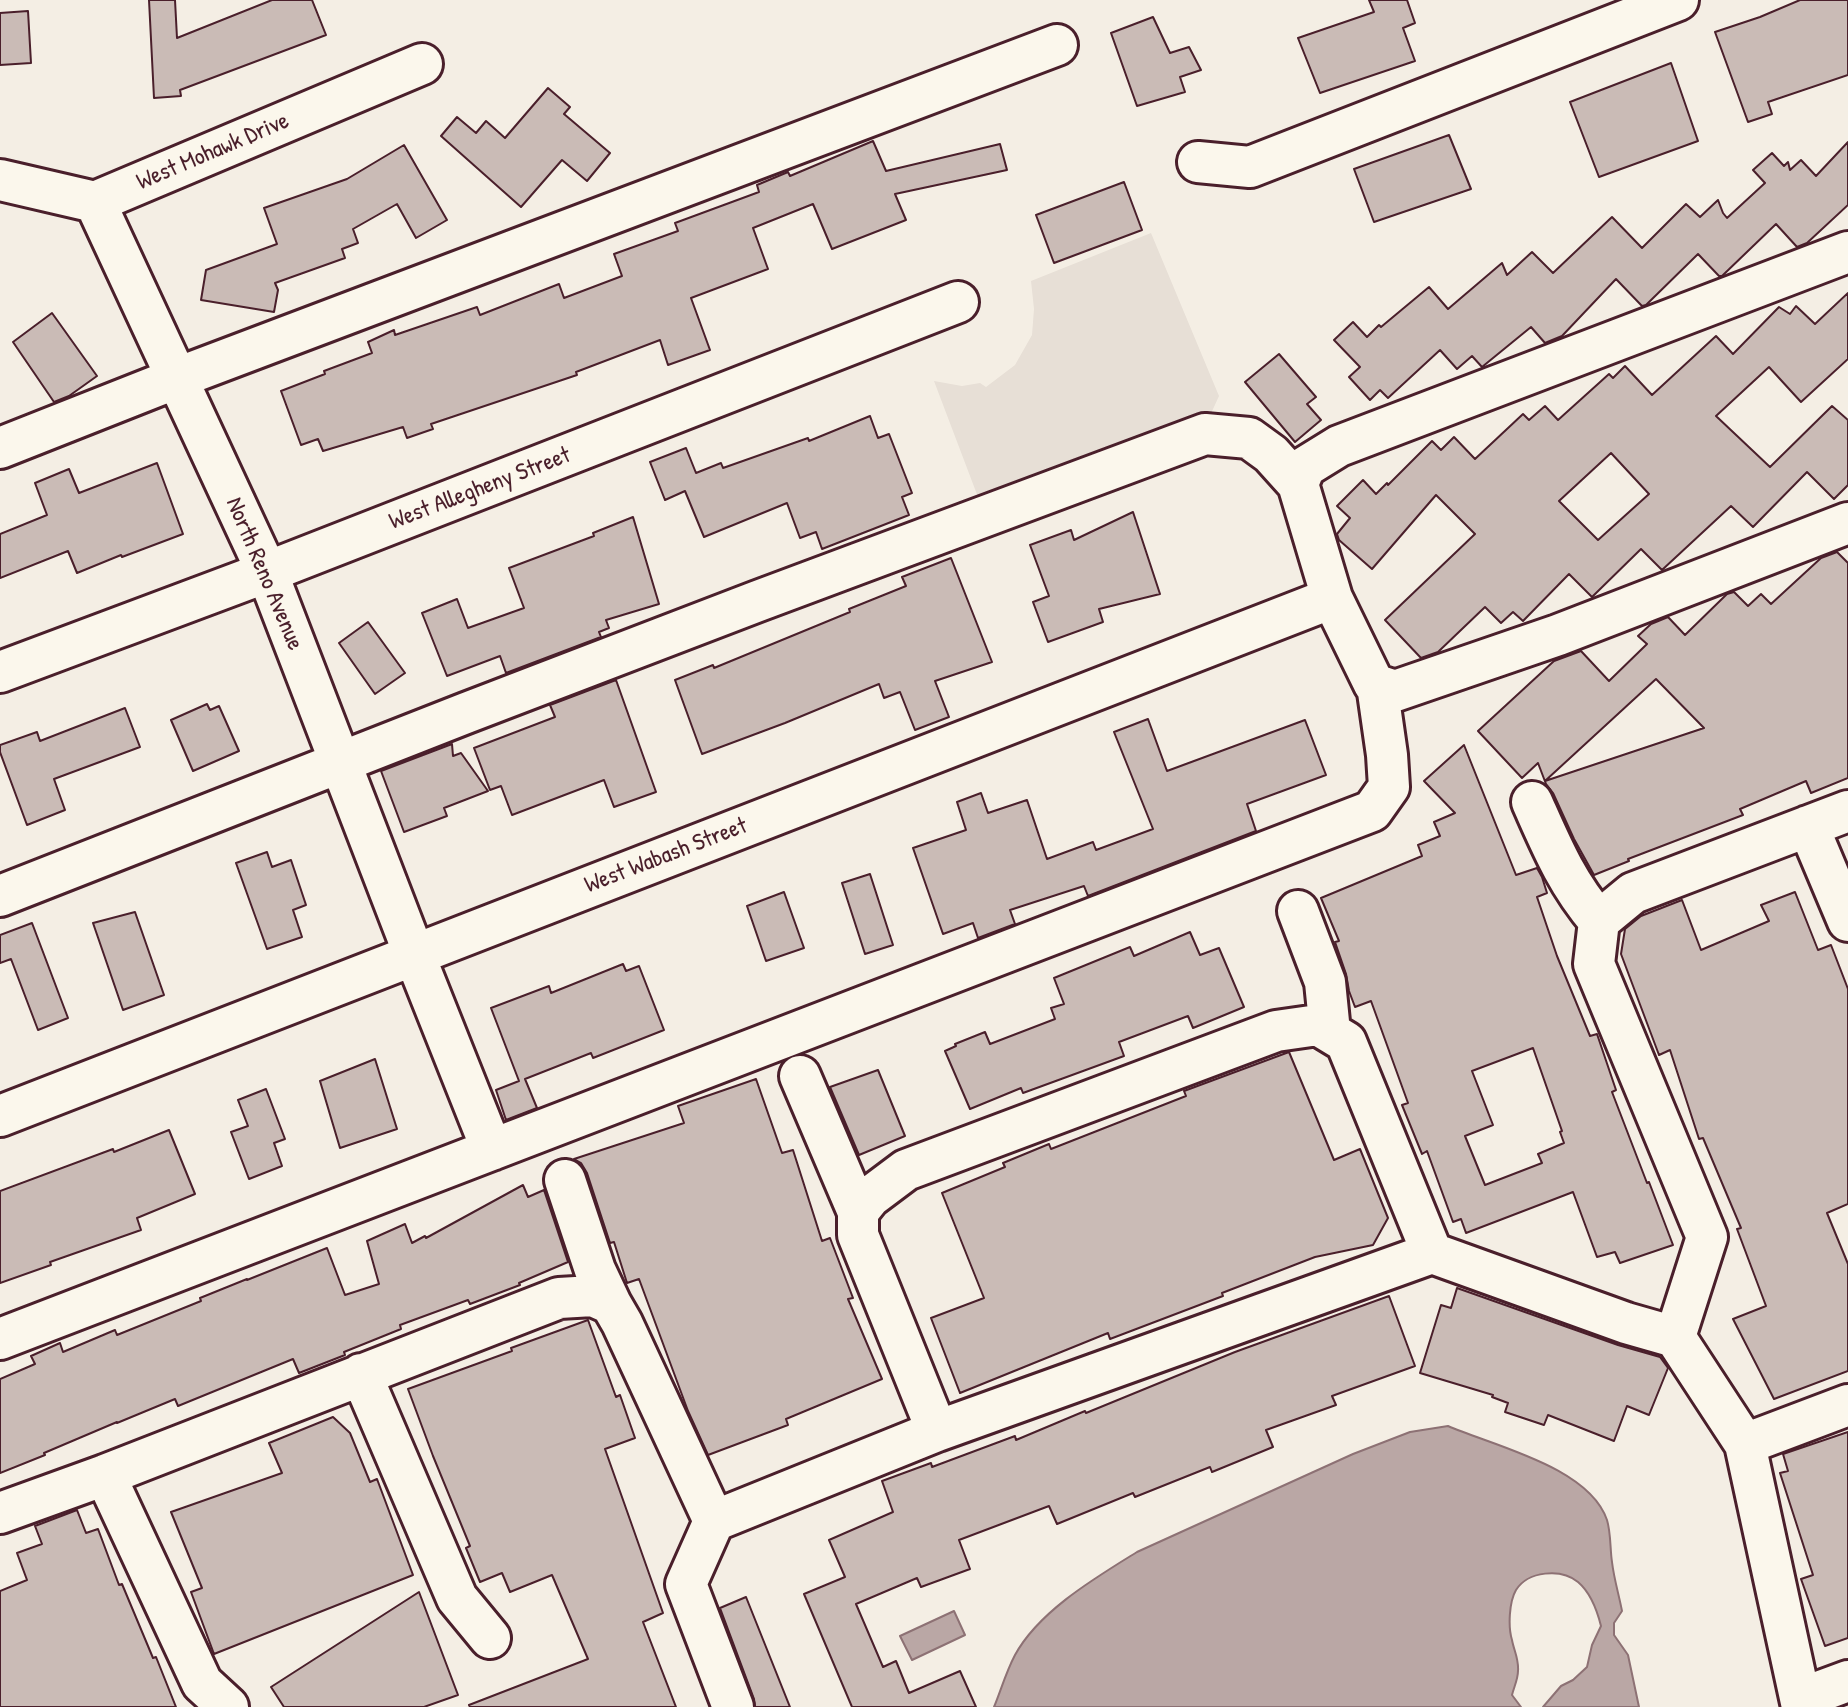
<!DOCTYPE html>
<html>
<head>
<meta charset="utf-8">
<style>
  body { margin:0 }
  canvas { display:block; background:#f4eee4 }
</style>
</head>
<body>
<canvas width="1848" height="1707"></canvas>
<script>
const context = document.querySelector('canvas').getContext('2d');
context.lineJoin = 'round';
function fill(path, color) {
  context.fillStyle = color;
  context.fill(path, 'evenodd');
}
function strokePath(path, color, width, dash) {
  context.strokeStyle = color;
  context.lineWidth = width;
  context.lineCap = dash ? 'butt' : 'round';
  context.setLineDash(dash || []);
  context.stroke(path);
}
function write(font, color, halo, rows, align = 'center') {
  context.font = font + ' "Patrick Hand",sans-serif';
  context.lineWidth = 6;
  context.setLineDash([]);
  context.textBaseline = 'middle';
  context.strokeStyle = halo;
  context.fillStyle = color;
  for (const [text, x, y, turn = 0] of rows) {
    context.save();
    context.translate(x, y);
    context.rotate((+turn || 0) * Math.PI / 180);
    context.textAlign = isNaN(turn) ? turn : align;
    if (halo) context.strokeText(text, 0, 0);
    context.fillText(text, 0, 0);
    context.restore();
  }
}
const built = new Path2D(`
  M1151,233L1219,396L1208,420L981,505L934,381L962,386L980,383L986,387L1015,365L1032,335L1034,309L1031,281Z`);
const water = new Path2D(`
  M1448,1426C1494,1446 1589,1467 1607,1520C1611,1533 1610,1549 1612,1562C1614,1579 1619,1595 1622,1611L1614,1623V1635L1628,1655L1639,1707H1543L1561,1686L1573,1680L1587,1667L1592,1645L1601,1626C1597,1610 1591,1593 1578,1582C1561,1568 1528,1571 1516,1590C1509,1602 1508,1627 1512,1640C1514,1651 1519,1659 1518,1671C1518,1679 1514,1687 1512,1695L1521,1707H994C1001,1690 1006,1672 1015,1655C1039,1611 1095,1578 1137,1552L1353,1454L1410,1432Z
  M954,1611L965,1635L912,1660L900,1636Z`);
const building = new Path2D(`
  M149,0H175L177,38L272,0H312L326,35L180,90L181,96L154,98Z
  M1369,0H1407L1415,23L1403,28L1415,61L1320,93L1298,38L1374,12Z
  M1800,0H1848V75L1768,102L1772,114L1748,122L1715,32L1760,17Z
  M28,11L31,63L0,65V13Z
  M1153,17L1170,53L1189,47L1201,70L1180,77L1185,92L1137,106L1111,33Z
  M1671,63L1698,141L1599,177L1570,102Z
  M548,88L570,107L564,114L610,153L587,181L562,160L521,207L441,136L457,117L476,133L486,121L505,138Z
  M1449,135L1471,189L1374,222L1354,169Z
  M873,141L886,171L1000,144L1007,170L895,194L906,220L832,249L813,204L753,228L768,269L691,298L710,350L668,365L660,340L576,372L577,375L431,424L433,429L407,438L403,427L323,451L318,439L301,445L281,391L325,374L324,371L372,353L368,342L394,330L395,335L477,307L480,315L559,284L564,298L622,276L614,254L678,231L675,223L759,192L757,185L788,172L790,176Z
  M1848,142V205L1807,243L1797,247L1776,224L1722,276H1719L1698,254L1646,305L1642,306L1616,279L1562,336L1545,343L1531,327L1482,367L1472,356L1457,369L1440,350L1388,398L1380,390L1370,400L1349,377L1360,367L1334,340L1353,322L1367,337L1379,325L1381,327L1429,287L1448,309L1502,263L1507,275L1532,252L1553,273L1612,217L1642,248L1686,204L1700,217L1718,200L1723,213L1727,218L1765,183L1753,170L1772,153L1784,166L1788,162L1790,170L1801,160L1816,176Z
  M404,145L447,220L416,238L397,204L353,229L358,243L342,249L345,258L275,283L278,290L274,312L201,300L206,270L277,244L264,208L347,179Z
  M1124,182L1142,230L1054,263L1036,215Z
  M1848,293V359L1801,402L1769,367L1716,416L1770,467L1832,406L1848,420V485L1834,499L1807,472L1753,527L1731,506L1662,570L1641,549L1592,597L1569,574L1523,621L1513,612L1501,623L1485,607L1438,652L1421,658L1385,620L1475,534L1436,495L1372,569L1339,540L1337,534L1350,518L1337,506L1363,480L1376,494L1387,483L1388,485L1432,441L1441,450L1454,437L1475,459L1523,414L1529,420L1545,406L1558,420L1609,374L1613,378L1625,366L1652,395L1716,336L1733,354L1779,307L1790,314L1796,306L1815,324ZM1611,453L1649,494L1598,540L1559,501Z
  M52,313L97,376L69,396L54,402L13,342Z
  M1279,354L1316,397L1307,404L1321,420L1295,442L1245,382Z
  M870,416L878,438L889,434L912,493L902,497L909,515L822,549L816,532L800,538L787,503L704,537L685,491L665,500L650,462L686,448L696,473L721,463L723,468L808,438L809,441Z
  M157,463L183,534L122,557L121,555L77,573L68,551L0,578V534L47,515L35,483L69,469L79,493Z
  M1133,512L1160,594L1099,609L1103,622L1048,642L1033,602L1049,596L1030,545L1071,530L1074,540Z
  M633,517L659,604L606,620L609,628L599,632L601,637L506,673L500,656L447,676L422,613L457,599L468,628L524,608L509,568L594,536L593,533Z
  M1837,552L1848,563V778L1811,793L1806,781L1740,809L1743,815L1628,859L1629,861L1594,875L1574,839L1553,793L1546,784L1538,763L1522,778L1478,731L1554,661L1581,651L1609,681L1647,644L1638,636L1651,624L1668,617L1685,635L1727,594L1734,592L1748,606L1761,594L1771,604L1821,558ZM1656,679L1704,728L1545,781Z
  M951,558L992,662L935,681L949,717L915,730L900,692L884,698L879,684L785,723L702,754L675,680L713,665L714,668L850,612L849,609L906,586L902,577Z
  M368,622L405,673L375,694L339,643Z
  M616,680L656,792L614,807L604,780L512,815L501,786L490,790L474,748L555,717L550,705Z
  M207,704L210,710L219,706L239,751L193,771L171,720Z
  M125,708L140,747L54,779L65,810L27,825L0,752V745L37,732L40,741Z
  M1148,719L1167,771L1305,720L1326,775L1247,804L1256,831L1088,896L1084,886L1010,910L1015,924L978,938L973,923L943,934L913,848L966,830L957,802L981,793L988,813L1027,800L1047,859L1093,842L1096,850L1153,829L1114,732Z
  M452,744L453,756L461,753L488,791L444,808L447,816L404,832L381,771Z
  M1464,745L1516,875L1537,868L1542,877L1547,893L1537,897L1557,956L1590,1036L1597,1034L1616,1090L1612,1092L1647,1183L1649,1182L1673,1245L1620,1263L1615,1252L1597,1257L1573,1192L1466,1233L1461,1219L1453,1222L1427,1151L1422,1154L1402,1105L1408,1103L1371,1001L1355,1007L1349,991L1346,974L1335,942L1339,941L1321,898L1422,856L1418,845L1440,836L1434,822L1455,813L1424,781ZM1533,1048L1562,1131L1560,1132L1564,1143L1538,1154L1542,1163L1485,1185L1465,1136L1493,1125L1472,1071Z
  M267,852L272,867L291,860L306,905L293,910L302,937L267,949L236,863Z
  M870,874L893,945L865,954L842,883Z
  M784,892L804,948L766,961L747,906Z
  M1795,892L1818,950L1831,945L1848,989V1204L1827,1213L1848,1264V1371L1774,1399L1733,1319L1766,1306L1737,1229L1741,1228L1703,1138L1699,1139L1670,1050L1659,1055L1621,954L1625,929L1641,916L1682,900L1701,950L1769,921L1761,905Z
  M135,912L164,995L123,1010L93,923Z
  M32,923L68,1018L38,1030L11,959L0,963V935Z
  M1190,932L1200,955L1219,948L1244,1007L1193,1028L1188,1016L1119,1042L1124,1056L1023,1093L1021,1088L970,1109L945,1051L956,1046L955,1044L985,1032L990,1044L1055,1019L1051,1008L1064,1004L1054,978L1130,947L1134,956Z
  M623,964L626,971L639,966L664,1030L593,1058L591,1053L525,1079L537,1108L506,1120L496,1090L519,1081L491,1008L549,986L551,993Z
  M1289,1052L1334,1160L1360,1149L1388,1218L1373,1245L1315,1257L1222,1293L1223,1296L1110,1339L1108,1333L960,1393L931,1318L984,1298L942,1193L1005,1167L1003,1163L1049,1144L1051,1149L1186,1096L1184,1091Z
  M375,1059L397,1129L340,1148L320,1081Z
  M878,1070L905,1136L859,1155L830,1087Z
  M756,1079L782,1153L793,1150L822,1241L830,1238L853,1298L848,1299L882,1379L786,1419L788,1425L708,1455L688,1411L639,1279L627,1283L614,1242L610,1243L587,1173L581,1163L574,1159L684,1123L678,1106Z
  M266,1089L285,1139L274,1143L282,1166L249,1179L231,1132L248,1126L238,1100Z
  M169,1130L195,1194L137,1218L141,1230L50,1262L51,1265L0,1283V1191L113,1149L114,1152Z
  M523,1185L528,1197L544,1190L568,1262L519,1283L520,1285L470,1304L468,1300L400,1325L401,1329L344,1352L345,1355L299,1373L293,1359L178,1406L175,1399L117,1423V1422L44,1453L45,1455L0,1473V1379L35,1364L31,1356L60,1343L63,1352L115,1330L117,1335L201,1301L200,1298L247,1279V1280L327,1248L345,1295L379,1284L367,1241L405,1224L412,1243L425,1236L426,1238Z
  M1457,1288L1618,1345L1660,1357L1668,1368L1649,1415L1627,1406L1614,1441L1548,1415L1544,1425L1505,1412L1508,1403L1492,1397L1493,1395L1420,1373L1441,1305L1451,1308Z
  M1389,1296L1415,1366L1332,1396L1336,1405L1266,1430L1273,1447L1212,1472L1210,1467L1135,1497L1133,1493L1057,1524L1049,1506L959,1540L970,1569L921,1587L917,1578L856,1604L883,1667L896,1661L909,1693L960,1671L976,1707H852L804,1594L845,1577L829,1540L893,1512L882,1481L931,1463L932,1467L1015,1436L1016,1440L1085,1411L1086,1413L1235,1352Z
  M588,1320L616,1397L620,1395L635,1438L605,1449L663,1613L643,1622L676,1707H470L469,1705L588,1659L552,1575L510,1592L502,1573L480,1582L466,1548L470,1546L433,1456L408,1389L512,1351L511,1348Z
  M333,1417L350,1433L370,1482L377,1479L413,1575L214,1654L191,1592L202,1588L171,1512L282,1473L269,1443Z
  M1848,1432V1638L1825,1646L1801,1579L1813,1575L1780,1473L1788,1471L1783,1454Z
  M77,1510L86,1533L98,1529L119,1585L122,1584L153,1658L156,1657L176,1707H0V1591L27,1580L17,1553L42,1544L35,1526Z
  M419,1592L458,1695L424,1707H284L271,1687Z
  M746,1597L790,1707H755L754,1699L720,1608Z`);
const minor = new Path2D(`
  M1198,162L1250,167L1678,0
  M0,180L95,202L422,64
  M95,202L267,572L414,954L492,1150
  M1848,252L1339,446L1305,467L1298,484L1332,598L1374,684L1395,691L1558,635L1848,523
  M0,448L177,378L1057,45
  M0,672L267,572L958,302
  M1532,802C1552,847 1566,882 1599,921
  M1808,826L1848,921
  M0,896L466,713L758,601L1205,434L1249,438L1271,454L1298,484
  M1298,911L1325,982L1330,1032
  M800,1076L858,1212
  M0,1116L1332,598
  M565,1180L595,1270L611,1304
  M0,1339L1372,811L1389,787L1387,755L1377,685
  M361,1374L457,1598L490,1638
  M937,1431L858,1235V1212L870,1197L906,1170L1276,1031L1318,1025L1346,1042L1432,1253
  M1745,1444L1848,1405
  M105,1475L202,1683L228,1707
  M0,1513L105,1475L559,1298L593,1296L611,1304L622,1323L714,1521L686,1584L733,1707
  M714,1521L937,1431L1432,1253L1626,1323L1675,1337
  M1802,1698L1848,1681
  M1802,1707L1745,1444L1675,1337L1707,1237L1594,964L1599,921L1633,893L1848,811`);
const streetNames = [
  ["West Mohawk Drive",213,152,-23],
  ["West Allegheny Street",480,489,-21],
  ["North Reno Avenue",264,574,67],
  ["West Wabash Street",666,856,-21]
];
fill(built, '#e7dfd6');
fill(water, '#baa7a5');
strokePath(water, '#8d7174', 2);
fill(building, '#cabbb6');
strokePath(building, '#4a1f2b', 2);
strokePath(minor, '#4a1f2b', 46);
strokePath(minor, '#fbf7ec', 40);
write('24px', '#4a1f2b', '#fbf7ec', streetNames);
</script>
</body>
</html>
